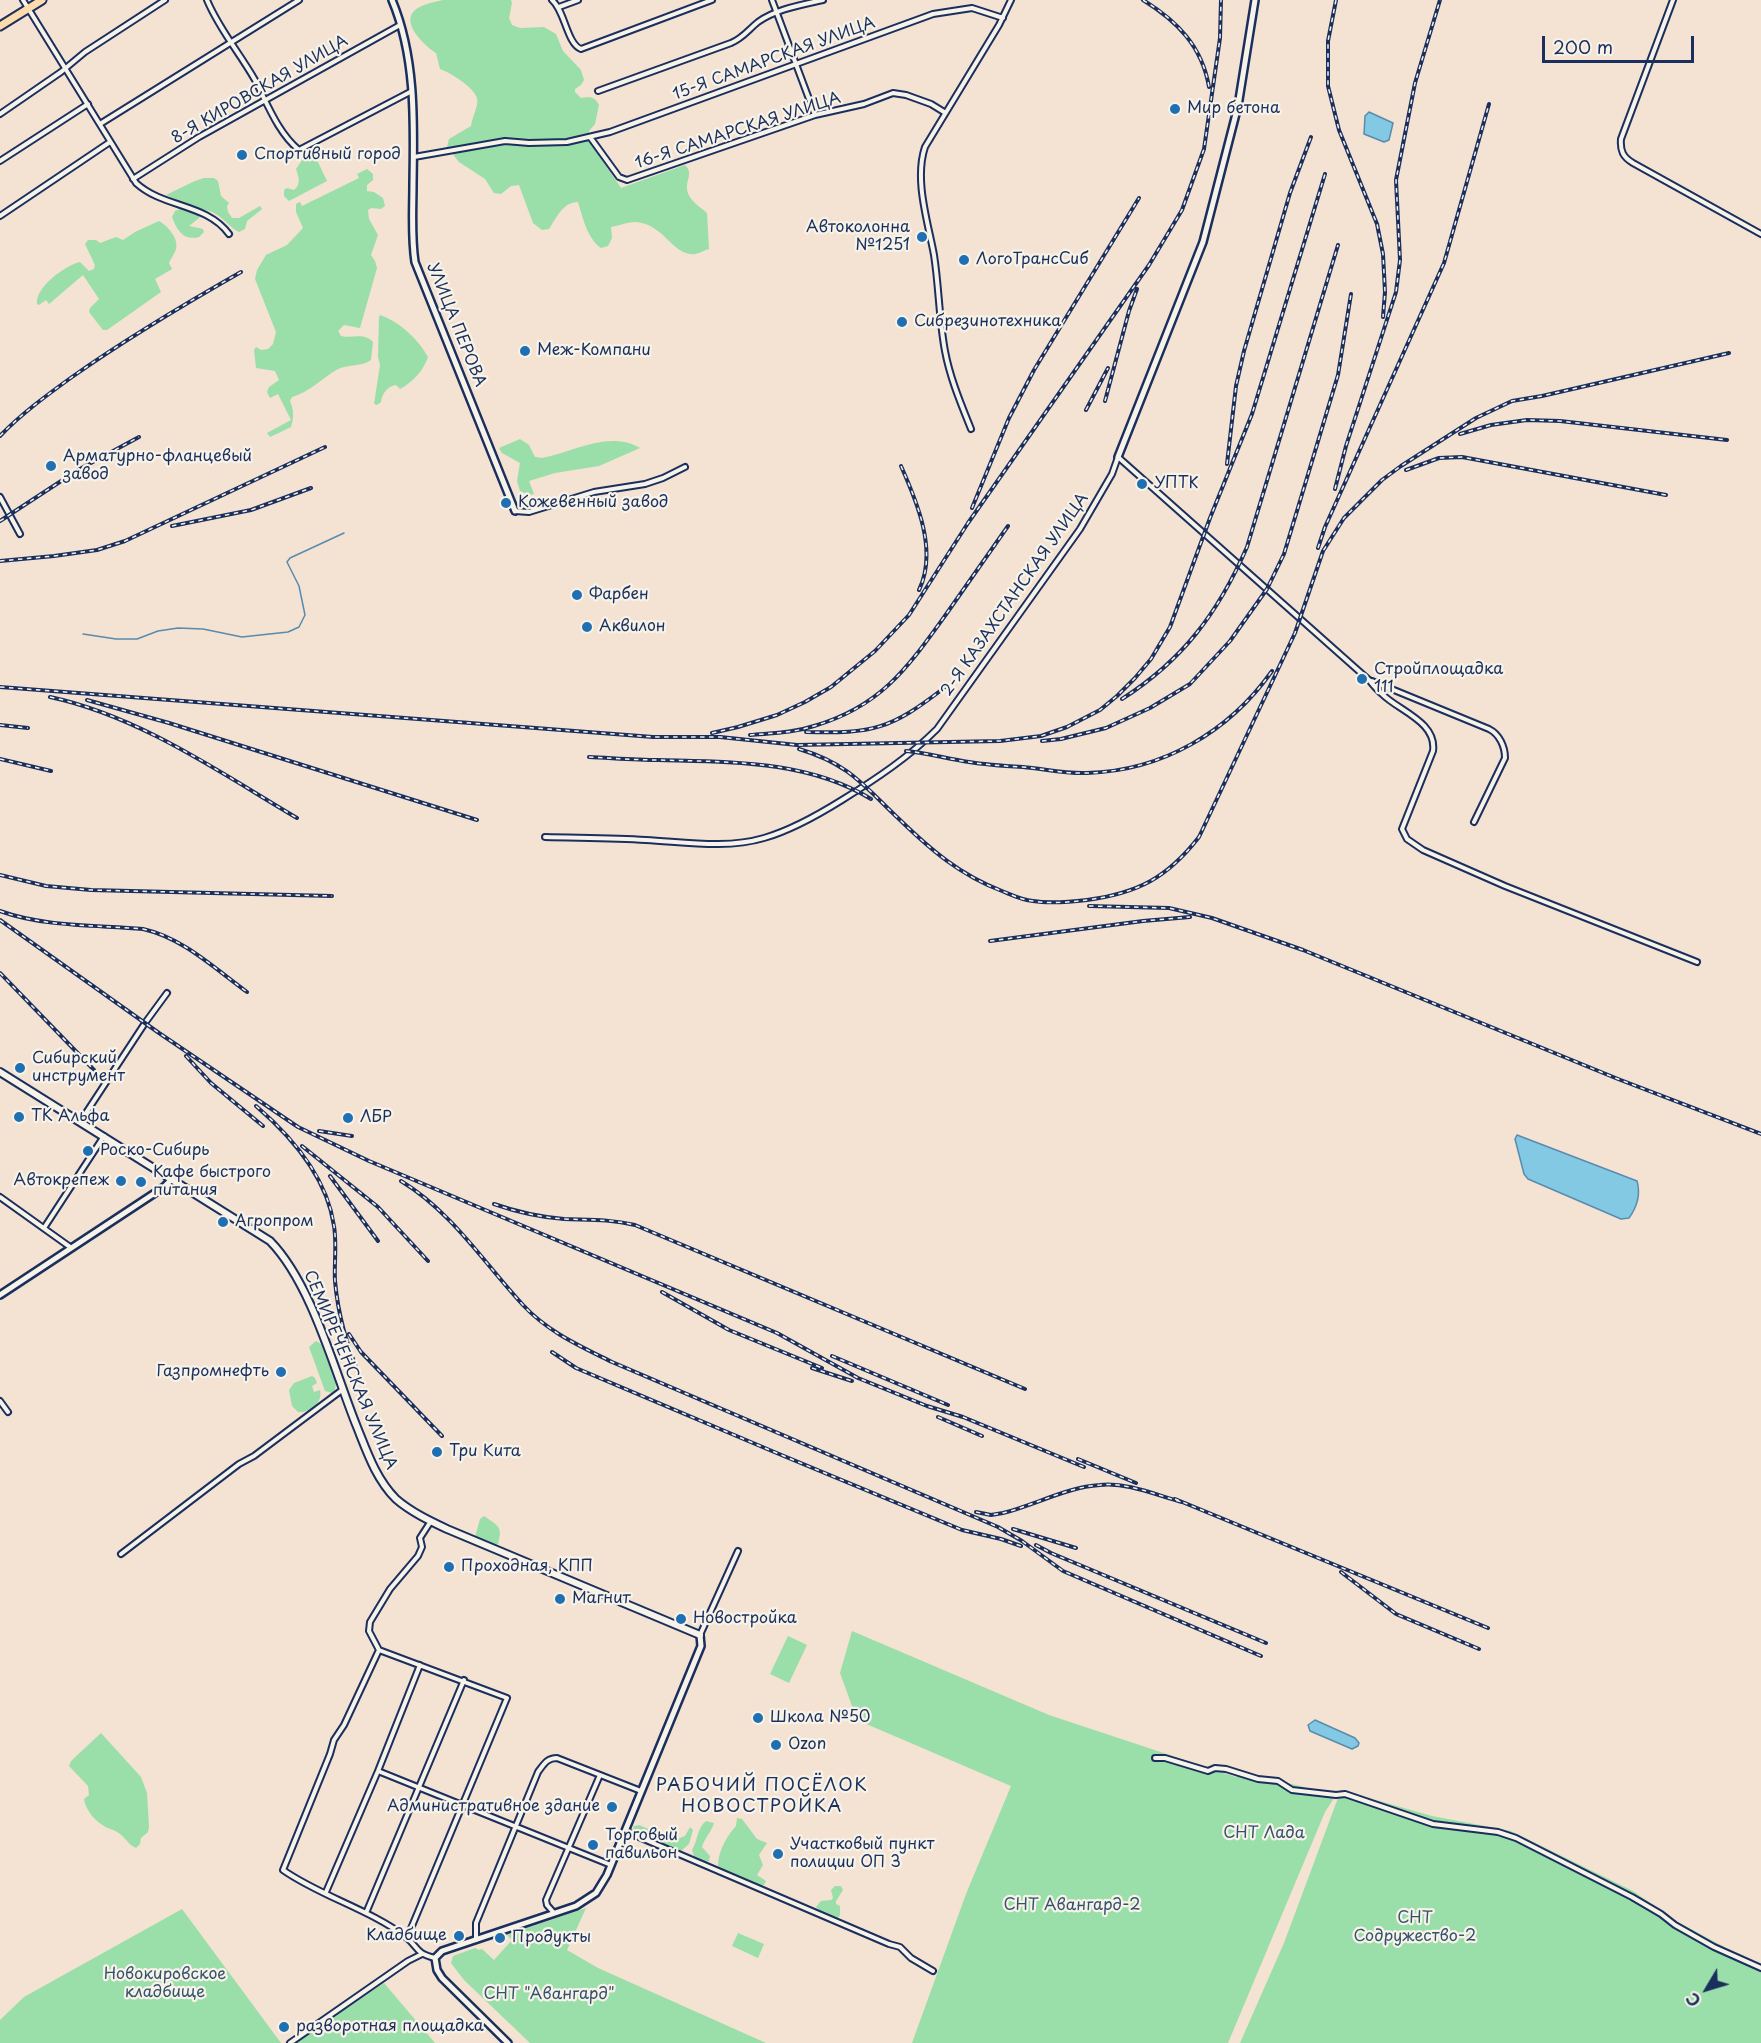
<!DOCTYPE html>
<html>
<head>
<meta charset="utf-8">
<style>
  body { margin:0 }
  #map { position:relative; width:1761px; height:2043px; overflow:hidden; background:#f4e2d2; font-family:"Playpen Sans",sans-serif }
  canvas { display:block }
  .north { position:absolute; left:1677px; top:1959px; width:60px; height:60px; -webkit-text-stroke:4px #f7f3e8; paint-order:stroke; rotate:232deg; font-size:16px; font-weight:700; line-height:24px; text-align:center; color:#1b2f5e }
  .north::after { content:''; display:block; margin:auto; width:21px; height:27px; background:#1b2f5e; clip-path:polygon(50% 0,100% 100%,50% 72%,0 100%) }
  .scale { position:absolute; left:1542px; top:36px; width:152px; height:27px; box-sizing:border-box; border:3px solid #1b2f5e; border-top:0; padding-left:8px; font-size:18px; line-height:21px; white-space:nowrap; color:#1b2f5e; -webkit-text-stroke:4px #f7f3e8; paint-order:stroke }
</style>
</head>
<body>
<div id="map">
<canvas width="1761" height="2043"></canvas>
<div class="north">С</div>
<div class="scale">200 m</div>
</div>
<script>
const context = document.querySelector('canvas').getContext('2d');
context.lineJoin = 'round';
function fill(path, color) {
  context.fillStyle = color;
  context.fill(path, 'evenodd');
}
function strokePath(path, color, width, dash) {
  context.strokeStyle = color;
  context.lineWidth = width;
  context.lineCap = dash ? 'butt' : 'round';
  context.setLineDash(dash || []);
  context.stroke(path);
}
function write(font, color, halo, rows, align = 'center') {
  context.font = font + ' "Playpen Sans",sans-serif';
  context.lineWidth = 4.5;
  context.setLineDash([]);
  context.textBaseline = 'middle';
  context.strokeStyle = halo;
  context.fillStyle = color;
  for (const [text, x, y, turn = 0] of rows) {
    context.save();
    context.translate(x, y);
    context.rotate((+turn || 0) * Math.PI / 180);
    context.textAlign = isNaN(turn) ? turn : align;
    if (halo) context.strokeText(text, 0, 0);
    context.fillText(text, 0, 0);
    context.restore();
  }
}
const green = new Path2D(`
  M443,0H511L512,3L509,18L512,25L520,28L544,27L556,34L563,51L581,70L584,80L581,85L575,89V92L581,98C590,97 594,96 599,105L595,124L589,131L590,142L621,188L685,165C693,173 687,178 687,187C686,198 700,207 707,213L709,249C705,250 700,253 695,254C673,257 664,223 635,222C627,222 618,226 611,227L612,238L608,246L601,248C587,238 583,218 578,202C563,202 557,217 549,229L542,230L533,223L519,185L511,186L501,194L494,193L485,179L459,162L447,147L449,139L471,126C472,117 479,106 477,98C474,87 449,72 440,69L436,53C425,46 400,23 415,10C422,4 435,2 443,0Z
  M307,153L315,156L327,181L289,201L284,196V190L287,188L294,190C301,184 299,178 296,169Z
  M367,169L373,174V180L367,185V191L374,192L383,198L385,206L381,209L371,208L368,210L369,219L378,235L371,255L375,261L377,268L360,328L344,325L338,331L341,336C352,339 363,332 373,342L371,360C361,367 349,364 338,369C322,378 310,392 292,397L290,401C294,411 294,417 291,427L270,437L267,433L291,420L278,394L270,398L267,392L269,387L279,380L275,371L256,368L254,350L256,347L261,350L268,349L273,344L276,332L255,279L257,270L266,255L287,245L303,228L296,212V204L300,202L302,206L359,178L357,174Z
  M204,178H214L218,181L221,196L229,203L227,206L228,212L232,218H239L260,206L262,209L247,221L245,229L239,232C226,225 218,209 201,210L199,218L189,226L203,229L204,232L199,237C183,241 177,230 172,217L175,211L183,208L185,204L166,195L195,181Z
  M159,221C168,226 179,239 176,249C174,255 171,258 169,263L172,269L155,279L161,292L107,330H103L89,312L90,308L99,299L83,275L49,304L46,300L39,305L37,304C35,287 66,265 80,262L89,271L94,269L95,265L85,244L88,240H96L100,243L116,237L123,240L135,232Z
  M380,315C400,322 418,339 428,357C423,371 414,381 400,389L396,385C388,386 382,393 381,402L377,405L374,404L380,365L378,357L379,317Z
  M520,439L529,445L535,457L542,458C574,452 609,430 640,448L599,466L555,473L529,481L534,494L529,495L520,491L517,481L520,463L502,453L499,448Z
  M316,1341L321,1344L336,1383L335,1390L332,1393L325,1391L309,1347Z
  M312,1376L315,1378L317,1383L312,1386L314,1392L320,1390C323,1403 310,1413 298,1412L292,1406L289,1390L294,1383Z
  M484,1516C498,1526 503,1526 498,1544L495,1546L475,1537L480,1519Z
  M852,1631L1049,1715L1236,1777L1239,1771L1336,1795L1325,1812L1228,2043H912L966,1894L1011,1786L857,1720L840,1673Z
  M788,1636L807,1645L789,1683L770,1674Z
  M101,1733L141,1777L147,1793L149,1827L148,1832L141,1838L140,1844L136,1848C127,1844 125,1836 117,1832C113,1829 108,1829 104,1826C95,1821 85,1809 84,1799L89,1795L88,1786L69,1766L71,1761Z
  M1341,1790L1432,1816L1511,1831L1633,1891L1676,1921L1761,1967V2043H1240L1284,1943Z
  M737,1818L742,1819L757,1839L767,1843L759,1855L763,1865L757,1875L766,1881L764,1885L758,1886L722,1870L718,1866C718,1851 727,1836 736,1826Z
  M706,1821L714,1823C711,1833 705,1837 702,1847L710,1856L709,1861L706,1862L694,1856L692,1850C698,1840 697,1828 706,1821Z
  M639,1825L675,1840L685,1836L690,1827L693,1830L689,1844L681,1851L636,1832L633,1828L634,1826Z
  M835,1886H841L843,1890L836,1901V1904L840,1906V1915L837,1919L822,1913L816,1907L821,1901L831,1900L833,1898L831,1890Z
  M586,1908L567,1950L598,1968L766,2043H530L464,1980L451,1963L453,1956L475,1948L479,1950L482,1949L494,1960L512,1940L507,1935Z
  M182,1909L281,2043H0V2020L24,1997Z
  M738,1933L764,1944L758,1958L732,1946Z
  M384,1983L435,2043H286L300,2033L304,2037Z`);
const water = new Path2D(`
  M1369,112L1393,123L1389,140L1384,142L1364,134L1365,116Z
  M1517,1135L1637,1181C1641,1195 1637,1207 1629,1218L1621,1219L1528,1179L1524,1174L1515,1139Z
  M1315,1720L1355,1738L1359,1743L1358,1746L1352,1749L1310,1731L1308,1725Z`);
const stream = new Path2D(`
  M83,634L116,639H137L158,631L178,628L203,629L242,637L288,632L299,627L305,615L299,586L287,562L290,558L344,533`);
const minor = new Path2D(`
  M23,0L136,183C163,208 206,203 229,234
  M207,0C219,29 239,52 255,80C267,103 278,133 299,150L412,91
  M552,0C565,11 567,44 581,49L712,0
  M772,0L815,115
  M1673,0L1621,139C1620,151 1623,157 1633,163L1761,234
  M559,7L578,0
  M598,91L731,43C743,38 748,30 758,22C776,9 801,5 823,0
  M0,114L61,72L85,52L165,0
  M100,124L299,0
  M590,137L619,177L627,180L815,115L864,104L893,93L906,95L931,104L944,112
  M414,157L505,141L529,143L567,142L610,132L933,14L972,8L1003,18
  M0,161L88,104
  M133,179L199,137L400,25
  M0,216L110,142
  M971,429C961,404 950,378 945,351C939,319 939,287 934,255C928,222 914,180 925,147L999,25L1011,0
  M0,497L20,534
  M515,511L529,512L594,492L645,484L663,478L685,467
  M1372,681L1489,729C1499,734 1505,746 1505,758L1474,822
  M545,837C579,838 613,838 646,840C685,842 727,849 764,838C792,830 818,815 842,800C876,779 909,757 937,729L1080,529L1112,474L1118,457L1369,680C1373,685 1377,690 1382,694C1399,711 1437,722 1433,751L1402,829L1407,839L1423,850L1505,886L1697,962
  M80,1122L145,1023L167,993
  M0,1197L70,1247
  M44,1228L104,1136
  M0,1401L8,1412
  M121,1554L239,1464L254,1456L342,1390
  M700,1635L738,1551
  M379,1650L344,1725L334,1740L330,1754L283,1870C320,1896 369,1909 406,1937C419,1948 415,1953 435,1958
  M379,1650L507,1698L407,1938
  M379,1650L369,1631L370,1622L390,1589L418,1556L422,1547L420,1538L431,1521
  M1155,1758H1165L1208,1771L1215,1768L1226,1769L1258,1779L1278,1781L1292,1790L1336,1795L1345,1794L1433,1824L1498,1832L1516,1838L1632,1897L1661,1914L1675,1925L1714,1947L1761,1968
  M378,1771L611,1865
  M625,1831L889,1944L900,1947L911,1958L933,1971
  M326,1892L378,1771L420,1665
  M366,1913L464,1680
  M554,1913L547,1905L546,1900L600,1775
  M476,1940V1923L538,1772C544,1764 547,1758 557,1758L641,1791
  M290,2043L408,1961L422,1954`);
const tertiary = new Path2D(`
  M392,0C416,57 414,123 413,183C413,210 411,236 415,262L515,511
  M1118,457L1203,242L1238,106L1255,0
  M0,1295L164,1187L172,1179
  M508,2043L442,1978L437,1970L435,1958L442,1951L576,1906L596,1893L607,1875L701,1646L700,1635`);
const secondary = new Path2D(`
  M0,1072L270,1241C312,1284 334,1370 357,1427C367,1452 376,1479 396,1499C411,1512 430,1521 447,1529L700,1635`);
const primary = new Path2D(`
  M0,26L42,0`);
const rail = new Path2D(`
  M1143,0C1177,21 1202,46 1209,87
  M1336,0L1328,41V86L1339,130L1377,224L1383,254L1385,292L1383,317
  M1105,401L1129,311L1137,289
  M1086,410L1108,368
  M1460,434L1491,425L1527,420L1560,421L1727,440
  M0,436C21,414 47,395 72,377C126,339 183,305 241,272
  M1227,464L1236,386L1244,351L1290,193L1311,137
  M901,466C917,502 938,551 919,590
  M1406,470L1439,458L1462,457L1666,495
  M1335,489L1346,446L1396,292L1400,260L1396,180L1415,83L1440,0
  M972,508L1009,418L1034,370L1139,198
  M0,521L78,470L139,437
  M172,526L251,510L311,488
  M1318,548L1325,527L1444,263L1489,104
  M0,561L54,556L97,550L125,541L325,447
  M0,687L653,737H720L797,745L1000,741L1041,736L1067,727L1100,710L1117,696L1135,678L1151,659L1170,627L1210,518L1252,414L1325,174
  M50,697C139,716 219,772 297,818
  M1122,699C1183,660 1218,613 1247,547L1338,245
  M87,700L169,723L477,820
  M0,725L28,728
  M806,732C873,734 891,729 944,688
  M712,733L738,727L777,715L805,702L831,687L875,651L909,615L968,523L1149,265L1182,210L1204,149L1220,38L1221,0
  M750,735C772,733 793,733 814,726C882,706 908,667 947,613C967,584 988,555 1008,526
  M1042,741L1061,739L1106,728L1150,708L1190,684L1230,641L1267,589L1284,554L1338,375L1351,294
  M799,749C849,764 863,785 899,819C931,850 960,875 1002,891C1012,895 1022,900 1033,901C1051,904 1070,902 1087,900C1138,893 1167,878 1199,837L1295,633L1323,551L1344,518L1382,480L1401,466L1476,418L1512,401L1542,396L1729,353
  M906,751C927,753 948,759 969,762C987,765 1005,766 1023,767C1045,769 1066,774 1087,773C1162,771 1229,732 1272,671
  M589,757C612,758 635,760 658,760C730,762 807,760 871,799
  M0,759L51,771
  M0,875L46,886L91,890L332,896
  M1089,906L1169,908L1212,918L1303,950L1618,1079L1761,1134
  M0,911C44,927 96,925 143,929C183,938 214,968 247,992
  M0,920L159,1033L298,1127L369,1161L777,1333L858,1378L927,1406L963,1417L1084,1467
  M990,941L1143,921L1190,917
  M0,973L94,1070
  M186,1056L211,1083L263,1126
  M256,1106C292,1137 327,1177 334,1226C337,1244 334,1263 335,1281C338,1315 347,1347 361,1379
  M319,1131L352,1136
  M302,1146L378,1207L428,1261
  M330,1176L378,1241
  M401,1181C452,1212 484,1263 523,1305C548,1332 580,1346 612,1362L998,1527L1022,1541L1063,1571L1261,1656
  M494,1204C517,1212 539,1217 564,1219C589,1220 609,1219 635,1225L1025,1389
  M662,1292L729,1330L822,1368
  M349,1334L361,1352L442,1436
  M552,1352L576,1368L779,1454L962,1530L1001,1539L1021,1546
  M832,1356L948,1405
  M812,1368L852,1381
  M938,1417L982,1436
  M1078,1459L1136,1483
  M1175,1499L1488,1628
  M976,1512L991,1515L1003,1513C1035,1505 1067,1487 1100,1485C1127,1482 1156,1495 1182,1502
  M1013,1529L1076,1548
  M1036,1545L1051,1553L1266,1643
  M1341,1572L1396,1614L1479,1649`);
const markers = [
  [1175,109,6,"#1f6fb2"],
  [242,155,6,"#1f6fb2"],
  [922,237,6,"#1f6fb2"],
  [964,260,6,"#1f6fb2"],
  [902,322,6,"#1f6fb2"],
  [525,351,6,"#1f6fb2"],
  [51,466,6,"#1f6fb2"],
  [1142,484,6,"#1f6fb2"],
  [506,503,6,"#1f6fb2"],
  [577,595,6,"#1f6fb2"],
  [587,627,6,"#1f6fb2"],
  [1362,679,6,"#1f6fb2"],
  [20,1068,6,"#1f6fb2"],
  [19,1117,6,"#1f6fb2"],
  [348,1118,6,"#1f6fb2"],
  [88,1151,6,"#1f6fb2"],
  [121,1181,6,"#1f6fb2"],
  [141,1182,6,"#1f6fb2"],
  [223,1222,6,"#1f6fb2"],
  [281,1372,6,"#1f6fb2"],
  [437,1452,6,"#1f6fb2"],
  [449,1567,6,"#1f6fb2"],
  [560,1599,6,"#1f6fb2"],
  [681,1619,6,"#1f6fb2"],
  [758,1718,6,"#1f6fb2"],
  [776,1745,6,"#1f6fb2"],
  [612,1807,6,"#1f6fb2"],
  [593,1845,6,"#1f6fb2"],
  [778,1854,6,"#1f6fb2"],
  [459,1936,6,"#1f6fb2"],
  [500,1938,6,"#1f6fb2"],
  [284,2027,6,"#1f6fb2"]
];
const streetNames = [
  ["15-Я САМАРСКАЯ УЛИЦА",774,59,-20],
  ["8-Я КИРОВСКАЯ УЛИЦА",260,90,-30],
  ["16-Я САМАРСКАЯ УЛИЦА",738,131,-18],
  ["УЛИЦА ПЕРОВА",456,325,68],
  ["2-Я КАЗАХСТАНСКАЯ УЛИЦА",1015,595,-55],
  ["СЕМИРЕЧЕНСКАЯ УЛИЦА",350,1370,67]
];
const poiNames = [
  ["Мир бетона",1187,109],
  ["Спортивный город",254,155],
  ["Автоколонна",910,228,"right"],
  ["№1251",910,246,"right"],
  ["ЛогоТрансСиб",976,260],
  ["Сибрезинотехника",914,322],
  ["Меж-Компани",537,351],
  ["Арматурно-фланцевый",63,457],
  ["завод",63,475],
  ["УПТК",1154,484],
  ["Кожевенный завод",518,503],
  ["Фарбен",589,595],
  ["Аквилон",599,627],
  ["Стройплощадка",1374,670],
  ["111",1374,688],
  ["Сибирский",32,1059],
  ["инструмент",32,1077],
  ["ТК Альфа",31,1117],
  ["ЛБР",360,1118],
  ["Роско-Сибирь",100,1151],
  ["Кафе быстрого",153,1173],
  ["питания",153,1191],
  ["Автокрепеж",109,1181,"right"],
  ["Агропром",235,1222],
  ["Газпромнефть",269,1372,"right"],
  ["Три Кита",449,1452],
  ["Проходная, КПП",461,1567],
  ["Магнит",572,1599],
  ["Новостройка",693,1619],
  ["Школа №50",770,1718],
  ["Ozon",788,1745],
  ["Административное здание",600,1807,"right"],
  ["Торговый",605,1836],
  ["павильон",605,1854],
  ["Участковый пункт",790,1845],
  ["полиции ОП 3",790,1863],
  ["Кладбище",447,1936,"right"],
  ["Продукты",512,1938],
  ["разворотная площадка",296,2027]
];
const parkNames = [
  ["СНТ Лада",1264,1834],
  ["СНТ Авангард-2",1072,1906],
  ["СНТ",1415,1919],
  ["Содружество-2",1415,1937],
  ["Новокировское",165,1975],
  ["кладбище",165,1993],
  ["СНТ \"Авангард\"",549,1995]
];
const neighbourhoodNames = [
  ["РАБОЧИЙ ПОСЁЛОК",762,1786],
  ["НОВОСТРОЙКА",762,1807]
];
fill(green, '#9adea9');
fill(water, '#83c9e4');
strokePath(water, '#598bae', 1.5);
strokePath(stream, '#598bae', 1.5);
strokePath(minor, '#1b2f5e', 8);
strokePath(tertiary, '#1b2f5e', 10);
strokePath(secondary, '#1b2f5e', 10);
strokePath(primary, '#1b2f5e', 11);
strokePath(minor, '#f7f3e8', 4);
strokePath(tertiary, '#f7f3e8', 5);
strokePath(secondary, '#f7f3e8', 6);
strokePath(primary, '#fedbac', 7);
strokePath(rail, '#1b2f5e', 4);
strokePath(rail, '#f7f3e8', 1.5, [4.5]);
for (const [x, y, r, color] of markers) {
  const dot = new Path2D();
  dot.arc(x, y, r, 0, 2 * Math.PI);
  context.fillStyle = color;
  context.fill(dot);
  strokePath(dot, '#f7f3e8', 2);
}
write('16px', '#1b2f5e', '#f7f3e8', streetNames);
write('16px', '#1b2f5e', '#f7f3e8', poiNames, 'left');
write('16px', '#34526d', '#f7f3e8', parkNames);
context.letterSpacing = '1.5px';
write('18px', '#1b2f5e', '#f7f3e8', neighbourhoodNames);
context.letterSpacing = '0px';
</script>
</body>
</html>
